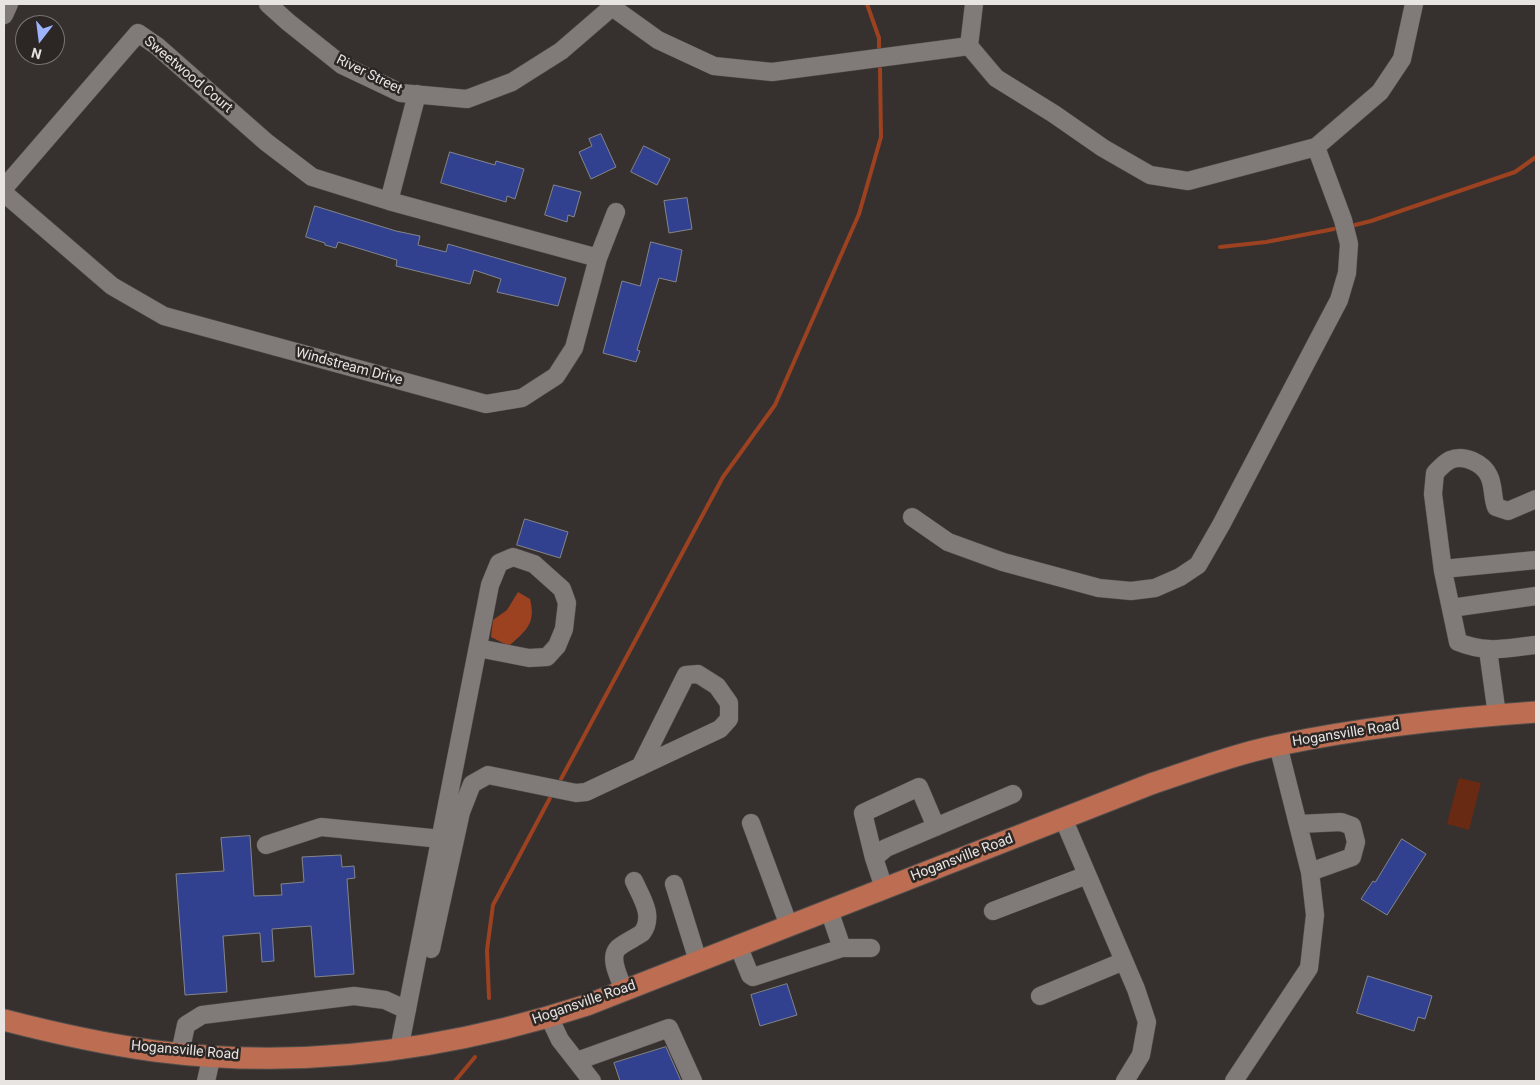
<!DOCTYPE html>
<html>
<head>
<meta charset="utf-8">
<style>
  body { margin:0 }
  #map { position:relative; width:1540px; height:1085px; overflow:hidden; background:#36312f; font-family:Roboto,sans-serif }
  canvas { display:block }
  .frame { position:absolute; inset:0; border:5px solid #e7e4e2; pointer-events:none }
  .north { position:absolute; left:15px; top:15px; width:50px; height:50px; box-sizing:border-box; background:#2c2725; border:1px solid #777371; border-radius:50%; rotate:195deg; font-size:14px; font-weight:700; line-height:20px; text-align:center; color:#e7e4e2 }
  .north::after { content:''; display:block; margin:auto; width:18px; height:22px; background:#9eb3fd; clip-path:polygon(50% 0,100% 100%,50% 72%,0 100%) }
</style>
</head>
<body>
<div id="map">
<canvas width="1540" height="1085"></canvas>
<div class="frame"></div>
<div class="north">N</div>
</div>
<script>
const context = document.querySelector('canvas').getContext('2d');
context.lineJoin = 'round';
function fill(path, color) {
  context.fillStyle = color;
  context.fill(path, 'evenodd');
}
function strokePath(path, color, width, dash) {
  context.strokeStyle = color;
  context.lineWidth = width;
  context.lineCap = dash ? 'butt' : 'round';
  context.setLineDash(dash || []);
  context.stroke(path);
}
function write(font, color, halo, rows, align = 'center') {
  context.font = font + ' Roboto,sans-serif';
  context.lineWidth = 5;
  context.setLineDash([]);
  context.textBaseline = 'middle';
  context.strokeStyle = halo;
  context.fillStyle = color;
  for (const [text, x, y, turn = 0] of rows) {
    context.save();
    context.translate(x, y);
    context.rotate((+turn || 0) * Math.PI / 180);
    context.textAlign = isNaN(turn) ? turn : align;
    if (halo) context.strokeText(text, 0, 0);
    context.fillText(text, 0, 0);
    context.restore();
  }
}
const green = new Path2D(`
  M1459,778L1481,783L1469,830L1447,824Z`);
const water = new Path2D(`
  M518,592L530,599C536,623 527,630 509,646L491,637L493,620L507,610Z`);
const stream = new Path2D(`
  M867,4L879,38V47
  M1355,225L1371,221L1515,172L1536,157
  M1220,247L1266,242L1334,229
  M561,779L723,477L775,405L859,214L881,137L880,69
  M489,998L487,950L493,905L550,798
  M455,1081L475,1057`);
const building = new Path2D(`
  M601,134L616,167L591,179L579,152L592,146L589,139Z
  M644,146L670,159L657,185L631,172Z
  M450,152L495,165L496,161L524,169L515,199L507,196L506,202L441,183Z
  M554,185L581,192L574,217L568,215L567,222L545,215Z
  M687,198L692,229L669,233L664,201Z
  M315,206L396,231L420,236L418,245L446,252L448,244L566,278L558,306L497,292L501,279L474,270L470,284L396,266L397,260L338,242L336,248L325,245V243L306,237Z
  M651,242L682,250L676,282L659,278L637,350L640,351L636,362L603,353L622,281L640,286Z
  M525,519L568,532L560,558L517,545Z
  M250,836L254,896L282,895L281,884L304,882L302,857L341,855L342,867L354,866L355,878L347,879L354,974L315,977L311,926L272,929L274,961L262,962L260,933L223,936L227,992L185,995L176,874L224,871L221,838Z
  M1402,839L1426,854L1387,915L1361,899L1373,881L1375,882Z
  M1368,976L1432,996L1425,1019L1418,1017L1414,1031L1357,1013Z
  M787,984L797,1015L760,1026L751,995Z
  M666,1047L681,1081H620L614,1063Z`);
const minor = new Path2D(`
  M268,4L288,22L342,65L401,93L467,99L512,82L561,51L612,7
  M610,4L612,7L658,40L714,66L772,72L969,46
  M974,4L969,46L996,78L1054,114L1103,148L1150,175L1188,181L1316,147L1380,92L1402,59L1414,4
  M4,15L9,4
  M4,188L138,33L157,46L266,142L312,177L389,201L598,258
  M4,193L112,286L164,316L486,404L522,398L556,376L574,348L598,258L616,212
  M389,201L417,94
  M1536,499L1508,511L1496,507C1492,497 1494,486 1489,476C1483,463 1464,454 1450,460C1444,463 1439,469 1435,473L1433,494L1443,571L1458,642C1488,654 1505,648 1536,645
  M912,517L948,542L1003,562L1099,588L1131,591L1155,588L1180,577L1198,565L1221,525L1339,300L1347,273L1349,244L1343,220L1316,147
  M1443,569L1536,560
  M1451,608L1536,596
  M1488,650L1497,715
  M1063,818L1136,989L1147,1022L1141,1055L1125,1081
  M751,823L789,926
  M1299,824L1341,822L1352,826L1356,842L1352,857L1310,872
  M266,845L321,827L441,839
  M874,858L863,813L919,787L936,827
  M674,884L698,961
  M884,888L874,858L886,848L1013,794
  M829,910L842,948
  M993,911L1087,875
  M738,945L750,975L753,977L842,948H871
  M431,949L461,812L472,784L488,775L576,793L586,792L720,729L729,719V703L717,686L698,674L686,675L640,767
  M624,990C620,979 608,958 618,948C625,942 635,938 642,933C655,916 641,897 634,881
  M1040,996L1124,961
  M549,1017L560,1040L592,1081
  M399,1050L490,585L499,563L513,557L534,564L562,589L567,603L564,629L557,646L547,657L529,658L478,648
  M180,1053L186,1025L202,1015L354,996L385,1000L407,1010
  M577,1061L669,1028L693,1081
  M206,1081L212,1055
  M1234,1081L1309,968L1315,915L1310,872L1278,745`);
const major = new Path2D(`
  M4,1020C54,1033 104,1044 155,1051C301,1070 448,1050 587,1005L1151,784C1193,770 1235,754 1279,745C1364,727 1450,718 1536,712`);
const streetNames = [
  ["Sweetwood Court",188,75,40],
  ["River Street",369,75,26],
  ["Windstream Drive",349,367,15],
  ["Hogansville Road",1346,734,-9],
  ["Hogansville Road",962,858,-21],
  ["Hogansville Road",584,1003,-19],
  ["Hogansville Road",185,1051,5]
];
fill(green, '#682a13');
fill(water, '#9c4221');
strokePath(stream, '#9c4221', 4);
fill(building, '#32418f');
strokePath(building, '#83858b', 1);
strokePath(minor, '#524e4c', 19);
strokePath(major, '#524e4c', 23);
strokePath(minor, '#807a78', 18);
strokePath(major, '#bd6e52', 21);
write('14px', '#e7e4e2', '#2c2725', streetNames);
</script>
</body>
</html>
